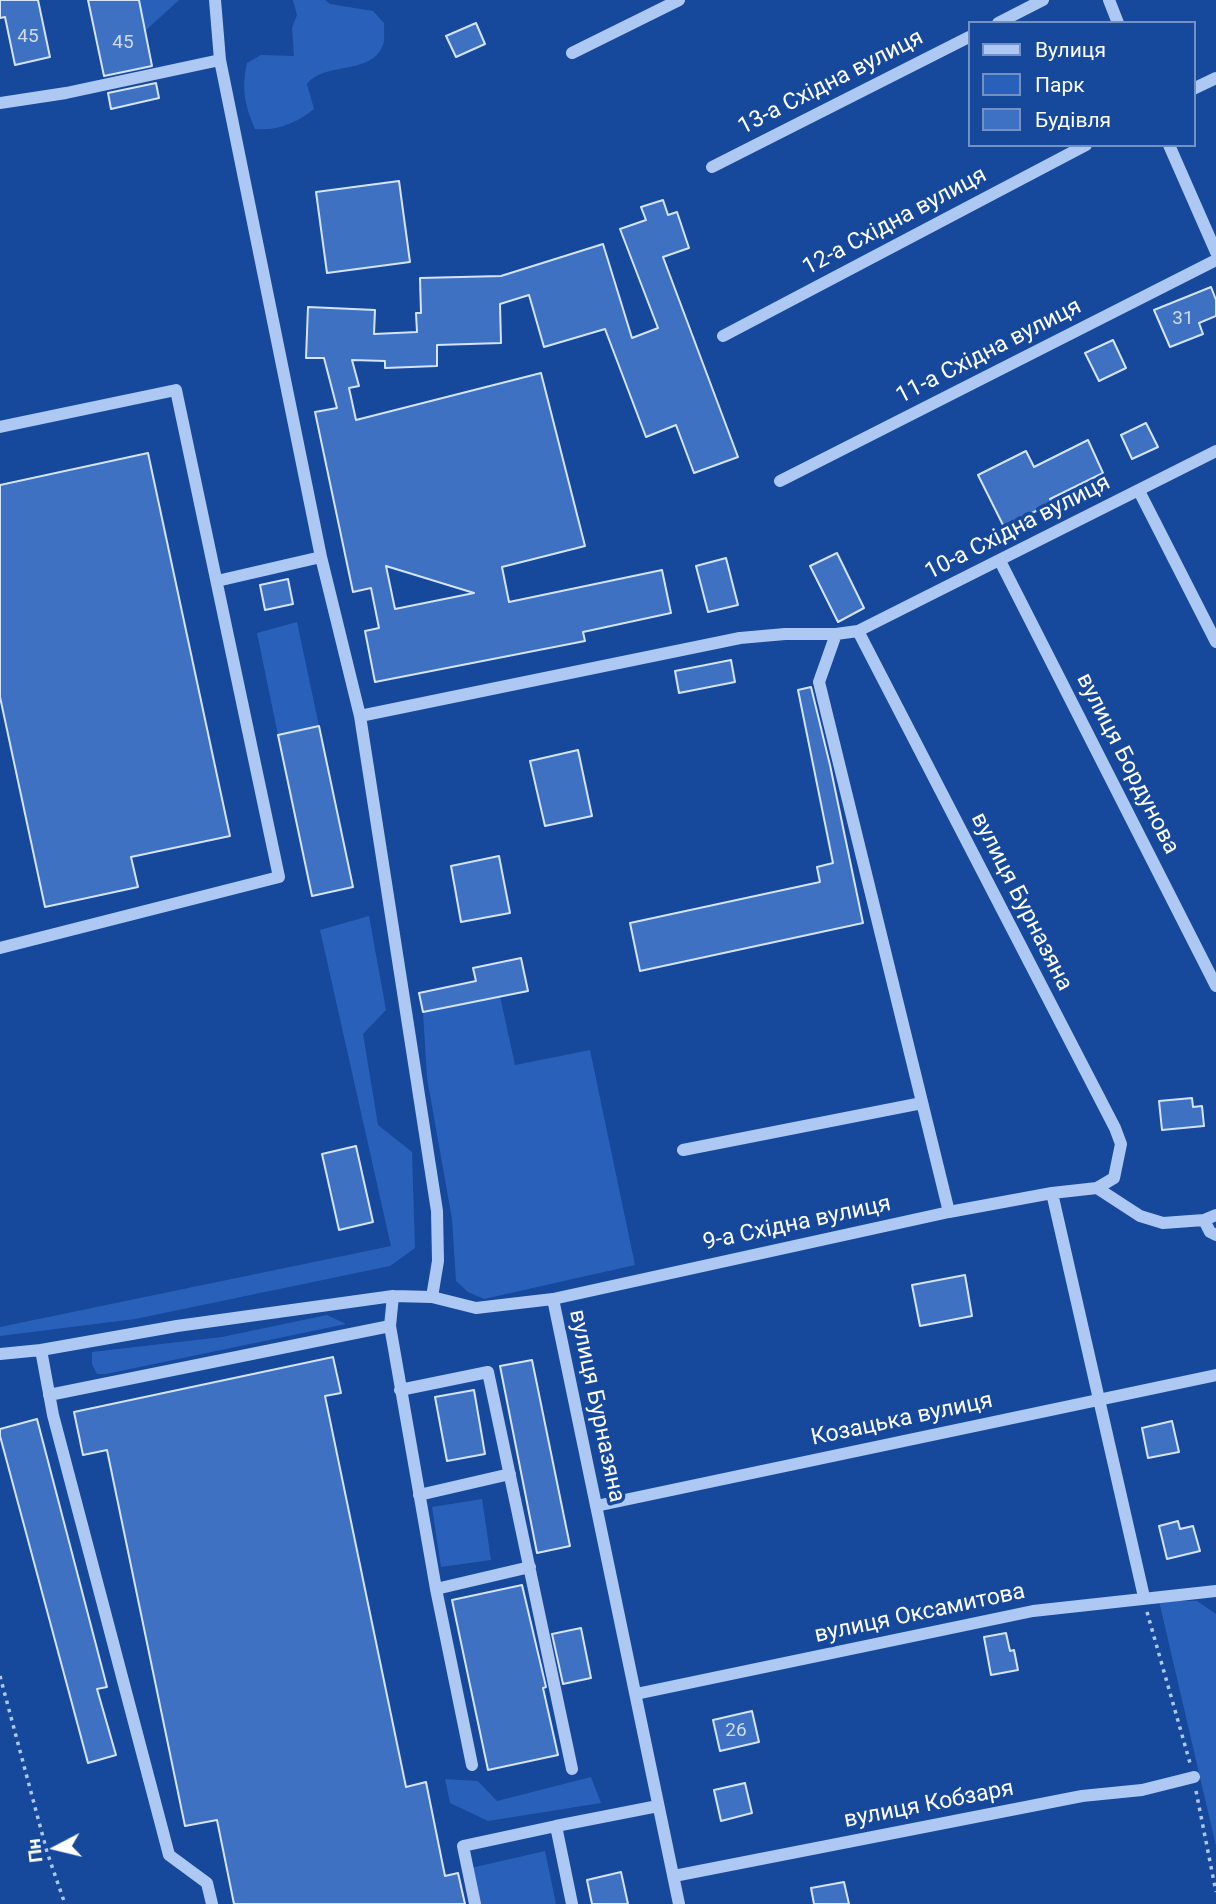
<!DOCTYPE html>
<html>
<head>
<meta charset="utf-8">
<style>
  body { margin:0 }
  #map { position:relative; width:1216px; height:1904px; overflow:hidden; background:#16489c; font-family:Roboto,sans-serif }
  canvas { display:block }
  .legend { position:absolute; left:968px; top:21px; width:228px; height:126px; box-sizing:border-box; background:#16489c; border:2px solid #7391c4; margin:0; padding:9px 12px; list-style:none; font-size:21px; color:#fff }
  .legend li { display:flex; align-items:center; gap:14px; height:35px }
  .legend b { width:35px; border:2px solid #7391c4 }
  .north { position:absolute; left:21px; top:1813px; width:70px; height:70px; -webkit-text-stroke:5px #16489c; paint-order:stroke; rotate:263deg; font-size:19px; font-weight:700; line-height:28px; text-align:center; color:#fff }
  .north::after { content:''; display:block; margin:auto; width:24px; height:32px; background:#fff; clip-path:polygon(50% 0,100% 100%,50% 72%,0 100%) }
</style>
</head>
<body>
<div id="map">
<canvas width="1216" height="1904"></canvas>
<ul class="legend">
<li><b style="height:9px;background:#adc8f3"></b>Вулиця</li>
<li><b style="height:19px;background:#2961ba"></b>Парк</li>
<li><b style="height:19px;background:#3f71c3"></b>Будівля</li>
</ul>
<div class="north">Пн</div>
</div>
<script>
const context = document.querySelector('canvas').getContext('2d');
context.lineJoin = 'round';
function fill(path, color) {
  context.fillStyle = color;
  context.fill(path, 'evenodd');
}
function strokePath(path, color, width, dash) {
  context.strokeStyle = color;
  context.lineWidth = width;
  context.lineCap = dash ? 'butt' : 'round';
  context.setLineDash(dash || []);
  context.stroke(path);
}
function write(font, color, halo, rows, align = 'center') {
  context.font = font + ' Roboto,sans-serif';
  context.lineWidth = 7;
  context.setLineDash([]);
  context.textBaseline = 'middle';
  context.strokeStyle = halo;
  context.fillStyle = color;
  for (const [text, x, y, turn = 0] of rows) {
    context.save();
    context.translate(x, y);
    context.rotate((+turn || 0) * Math.PI / 180);
    context.textAlign = isNaN(turn) ? turn : align;
    if (halo) context.strokeText(text, 0, 0);
    context.fillText(text, 0, 0);
    context.restore();
  }
}
const green = new Path2D(`
  M139,0H179L145,31Z
  M293,0H325L330,4L373,11L384,23C384,29 385,40 383,45C371,76 325,61 307,84L314,109C297,123 277,131 255,129C245,106 241,88 247,63L261,55L294,56L292,28L297,15Z
  M297,622L319,726L278,735L257,633Z
  M369,916L386,1010L363,1034L378,1125L412,1152L415,1248L390,1266L135,1319L0,1336V1327L391,1246L320,930Z
  M500,996L515,1065L590,1050L635,1265L484,1299L468,1292L456,1281L452,1219L427,1078L423,1012Z
  M327,1315L346,1324L106,1374H97L92,1364V1352L222,1337Z
  M482,1499L491,1560L441,1567L432,1507Z
  M1159,1601H1197L1216,1614V1846Z
  M591,1777L601,1803L488,1821L450,1803L445,1779L478,1781L497,1801Z
  M545,1851L556,1904H479L471,1868Z`);
const building = new Path2D(`
  M0,0H38L50,57L15,65L5,17L0,18Z
  M88,0H139L152,66L104,76Z
  M476,23L485,44L456,57L446,36Z
  M156,83L159,98L111,109L108,93Z
  M399,181L410,262L327,273L316,192Z
  M663,200L668,215L677,212L689,248L663,257L738,457L694,473L676,425L646,437L605,329L544,347L529,295L500,304L501,343L437,345V366L385,368V361L352,360L359,386L349,388L356,420L541,373L585,546L502,567L509,602L662,570L671,613L583,632L585,641L375,682L365,631L379,628L371,588L353,592L315,412L337,408L324,358H306L308,307L375,310L374,334L417,332L416,313H421L420,278L501,276L603,244L632,338L658,328L620,229L646,220L641,207ZM386,566L474,593L395,609Z
  M1211,287L1216,300V316L1199,323L1203,334L1170,347L1154,310Z
  M1113,340L1126,368L1099,381L1085,353Z
  M1146,423L1158,447L1132,459L1121,435Z
  M1088,440L1103,473L1050,499L1052,503L1004,527L978,475L1026,451L1034,467Z
  M148,453L230,836L131,857L138,887L45,907L0,697V485Z
  M837,553L864,608L838,622L810,566Z
  M726,558L738,605L708,612L696,566Z
  M288,579L293,604L265,610L260,585Z
  M731,660L735,682L679,693L675,671Z
  M811,687L830,765L863,923L640,971L630,923L820,882L817,867L833,863L798,690Z
  M319,726L353,887L312,896L278,735Z
  M578,750L592,816L545,826L530,761Z
  M499,856L510,913L461,922L451,866Z
  M521,958L528,991L423,1012L419,993L476,981L473,968Z
  M1192,1098L1193,1107L1202,1106L1204,1126L1162,1130L1159,1101Z
  M356,1146L373,1222L339,1230L322,1154Z
  M965,1275L972,1316L920,1326L912,1285Z
  M333,1357L341,1393L325,1396L406,1787L426,1782L445,1876L458,1873L465,1904H234L217,1820L185,1826L107,1450L83,1455L74,1412Z
  M532,1360L570,1546L537,1553L500,1366Z
  M474,1390L485,1454L447,1461L435,1397Z
  M37,1419L107,1687L97,1689L116,1755L88,1763L0,1436V1429Z
  M1172,1421L1179,1452L1148,1458L1142,1428Z
  M1178,1521L1180,1529L1193,1526L1200,1551L1167,1559L1159,1526Z
  M522,1585L546,1687L543,1688L558,1755L488,1770L452,1600Z
  M581,1628L591,1678L563,1684L552,1634Z
  M1006,1633L1010,1651L1014,1650L1018,1670L991,1675L984,1637Z
  M752,1711L759,1742L720,1751L713,1720Z
  M745,1783L752,1813L721,1821L714,1790Z
  M621,1872L628,1904H592L587,1880Z
  M844,1882L849,1904H814L811,1888Z`);
const path = new Path2D(`
  M1147,1612L1190,1763
  M0,1676L47,1852L65,1904
  M1196,1791L1216,1892`);
const minor = new Path2D(`
  M215,0L220,60L321,557L360,716L437,1211L438,1261L432,1297
  M1109,0L1118,23
  M998,23L1043,0
  M572,53L679,0
  M1193,89L1216,78
  M0,103L66,93L220,60
  M1169,145L1216,252
  M712,167L969,37
  M723,336L1086,145
  M0,427L176,390L279,877L0,948
  M780,481L1216,260
  M1139,491L1216,642
  M1000,561L1216,986
  M217,581L321,557
  M858,631L1115,1128L1121,1144L1114,1178L1097,1188
  M836,634L819,682L949,1212
  M360,716L740,638L785,634H836L858,631L1216,451
  M683,1150L922,1103
  M1052,1193L1144,1597
  M1204,1220L1210,1232L1216,1235
  M553,1299L949,1212L1052,1193L1097,1188L1140,1216L1163,1223L1204,1220L1216,1215
  M390,1326L436,1589L472,1765
  M41,1350L53,1415L169,1855L207,1883L212,1904
  M0,1354L41,1350L177,1326L393,1296L432,1297L476,1308L553,1299L679,1904
  M400,1390L488,1372L572,1769
  M49,1395L390,1326L393,1296
  M419,1495L510,1474
  M596,1506L1216,1375
  M436,1589L530,1567
  M636,1694L1033,1611L1216,1591
  M674,1876L1082,1796L1142,1790L1194,1777
  M475,1904L463,1846L556,1826
  M572,1904L556,1826L658,1806`);
const numberNames = [
  ["45",28,37],
  ["45",123,43],
  ["31",1183,319],
  ["26",736,1731]
];
const streetNames = [
  ["13-а Східна вулиця",831,83,-27],
  ["12-а Східна вулиця",895,222,-28],
  ["11-а Східна вулиця",989,352,-27],
  ["10-а Східна вулиця",1018,528,-27],
  ["вулиця Бордунова",1127,764,63],
  ["вулиця Бурназяна",1021,902,63],
  ["9-а Східна вулиця",797,1224,-12],
  ["вулиця Бурназяна",596,1406,78],
  ["Козацька вулиця",902,1420,-12],
  ["вулиця Оксамитова",920,1614,-12],
  ["вулиця Кобзаря",929,1805,-11]
];
fill(green, '#2961ba');
fill(building, '#3f71c3');
strokePath(building, '#d5e4fd', 2);
strokePath(path, '#adc8f3', 3.5, [3.5, 5]);
strokePath(minor, '#adc8f3', 12);
write('19px', '#cfdcf0', null, numberNames);
write('23px', '#fff', '#16489c', streetNames);
</script>
</body>
</html>
